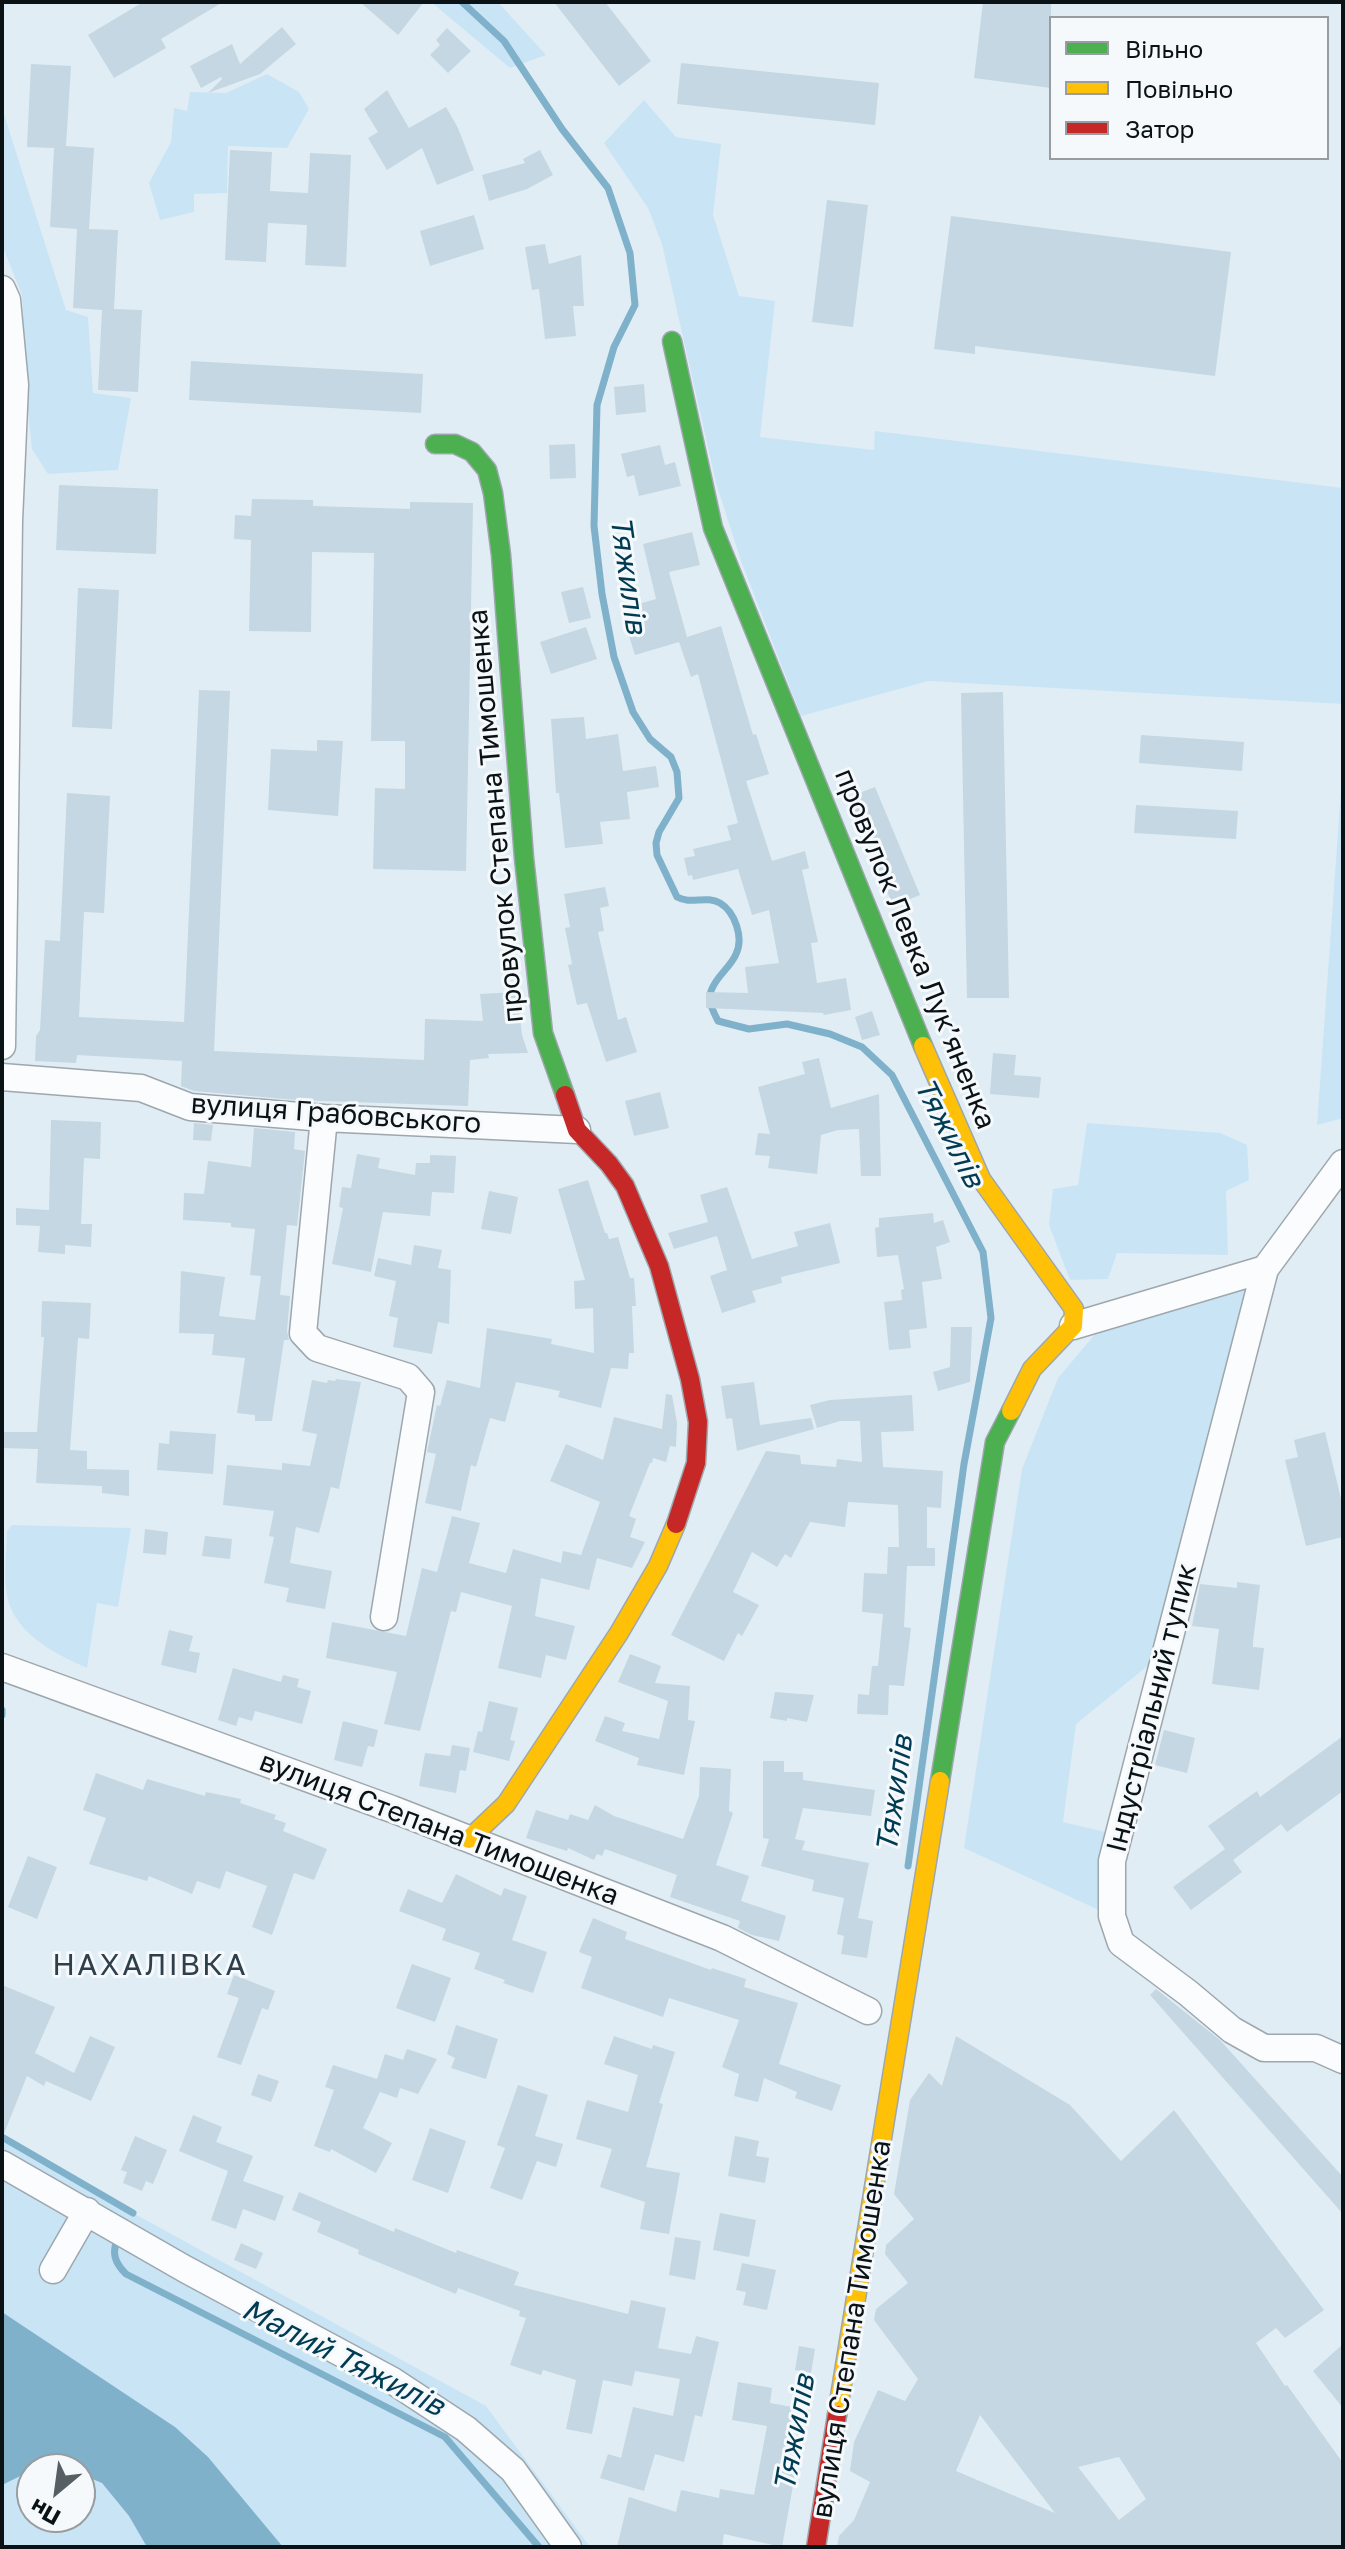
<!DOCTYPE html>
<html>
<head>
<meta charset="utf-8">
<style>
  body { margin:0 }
  #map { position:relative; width:1345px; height:2549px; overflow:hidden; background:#e1edf4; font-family:"Golos Text",sans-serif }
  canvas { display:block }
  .frame { position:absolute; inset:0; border:4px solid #0a1216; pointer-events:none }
  .legend { position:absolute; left:1049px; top:16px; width:280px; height:144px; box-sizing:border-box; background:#f5f9fc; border:2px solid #979da0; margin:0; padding:10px 14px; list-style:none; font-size:24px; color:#0a1216 }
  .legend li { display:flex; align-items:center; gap:16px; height:40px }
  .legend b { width:40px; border:2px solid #979da0 }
  .north { position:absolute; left:16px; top:2453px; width:80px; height:80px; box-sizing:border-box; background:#f5f9fc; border:2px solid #979da0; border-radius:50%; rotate:209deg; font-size:22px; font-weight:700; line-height:32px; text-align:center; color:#0a1216 }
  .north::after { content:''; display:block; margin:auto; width:28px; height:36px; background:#555f64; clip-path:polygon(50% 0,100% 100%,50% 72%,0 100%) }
</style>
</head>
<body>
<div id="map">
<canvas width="1345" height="2549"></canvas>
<div class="frame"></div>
<ul class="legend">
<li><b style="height:10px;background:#4caf50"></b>Вільно</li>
<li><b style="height:10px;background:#ffc107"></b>Повільно</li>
<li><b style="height:10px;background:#c62828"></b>Затор</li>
</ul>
<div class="north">Пн</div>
</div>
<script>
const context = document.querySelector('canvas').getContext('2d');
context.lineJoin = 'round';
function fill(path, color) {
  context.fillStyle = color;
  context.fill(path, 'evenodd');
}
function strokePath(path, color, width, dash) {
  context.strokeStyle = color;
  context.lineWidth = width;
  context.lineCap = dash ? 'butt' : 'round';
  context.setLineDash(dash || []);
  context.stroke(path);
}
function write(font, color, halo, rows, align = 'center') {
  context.font = font + ' "Golos Text",sans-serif';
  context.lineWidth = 6;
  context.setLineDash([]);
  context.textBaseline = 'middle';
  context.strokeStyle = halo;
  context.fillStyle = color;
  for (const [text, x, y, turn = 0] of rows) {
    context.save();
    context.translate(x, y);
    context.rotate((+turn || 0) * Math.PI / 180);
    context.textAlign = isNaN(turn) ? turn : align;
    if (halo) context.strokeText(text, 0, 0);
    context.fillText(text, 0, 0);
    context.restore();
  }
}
const green = new Path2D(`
  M431,2H498L546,55L510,68Z
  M267,74L299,92L309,109L287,148L228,146L227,193L194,194V212L160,220L149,183L171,142L174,108L187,111L190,92L226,93Z
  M644,100L676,137L721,144L713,215L739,296L775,301L760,437L874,450L875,431L1343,488V704L928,681L801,716L741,561L716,483L662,244L648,208L604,143Z
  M2,108L66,310L88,317L93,393L131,398L118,470L48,474L32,449L25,385L22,295L2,245Z
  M1343,762V1118L1317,1125Z
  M1087,1123L1220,1133L1247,1145L1249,1180L1226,1191L1228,1255L1117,1253L1108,1279L1070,1280L1049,1225L1053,1189L1078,1185Z
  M1265,1269L1166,1651L1076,1724L1063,1822L1118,1835L1112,1916L964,1848L1022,1469L1058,1378L1112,1314Z
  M12,1525L131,1528L118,1607L97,1603L87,1668C53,1653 9,1631 6,1588C4,1570 7,1550 7,1531Z
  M2,2137L133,2213L486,2406L590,2547H2ZM32,2469H80V2517H32Z`);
const water = new Path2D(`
  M2,2312L175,2427L208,2457L283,2547H147L129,2516L102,2483L80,2474V2469H68L49,2462L2,2485Z`);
const stream = new Path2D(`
  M462,2L504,41L562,129L608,188L630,253L635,305L614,347L597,405L594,526L602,594L614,657L633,712L650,739L671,757L677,772L679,798L659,832L656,843L657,855L677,897C691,905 706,895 720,903C735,912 744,938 736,954C731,967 716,976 711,991C708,1002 713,1011 718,1021L749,1029L787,1024L830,1034L862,1047L892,1075L983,1252L991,1318L964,1464L908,1866
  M2,1710V1715
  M2,2137L133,2213
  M118,2238C111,2253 115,2263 126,2274L445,2437L539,2547`);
const building = new Path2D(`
  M143,2H223L161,39L166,48L114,78L88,35Z
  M360,2H424L398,35Z
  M554,2H605L651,61L619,86Z
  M983,2H1051V88L974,78Z
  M282,27L296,44L260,74L208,93L222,79L221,77L201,88L190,66L232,44L240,64Z
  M447,28L471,51L448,73L430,55L440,45L436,40Z
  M681,63L879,83L875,125L677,104Z
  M31,64L71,66L66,146L94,148L89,229L118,230L114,309L142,310L138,392L98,390L102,310L73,308L77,229L50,227L54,148L27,147Z
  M387,90L409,128L446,107L458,128L474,170L437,185L422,148L387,170L368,138L378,132L364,109Z
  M230,150L272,152L270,191L308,193L310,153L351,155L346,267L305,265L307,225L268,223L266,262L225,260Z
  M540,150L553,175L527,189L489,201L482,175L525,163L523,159Z
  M827,200L868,205L853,327L812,322Z
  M474,215L484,249L430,266L420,231Z
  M951,216L1231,252L1215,376L975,346V354L934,349Z
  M545,244L549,264L581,255L584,306H573L576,336L545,339L539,289L532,290L525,247Z
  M191,361L423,374L421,413L189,400Z
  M644,384L646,412L616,415L614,387Z
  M575,444L576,478L550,479L549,445Z
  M660,445L665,465L675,462L681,486L639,496L634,475L627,477L621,454Z
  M59,485L158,489L156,554L56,550Z
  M252,499L313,500V506L410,509V502L473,503L466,871L373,869L375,788L405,789V741H371L374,553L312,552L311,632L249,631L251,540L234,539L235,515L251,516Z
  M692,532L700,565L669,572L687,637L721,626L753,735L756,734L769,774L746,781L772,861L805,851L809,868L802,870L818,942L811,943L817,983L846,978L851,1010L824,1015L823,1013L706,1008V992L748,993L745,967L779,963L769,910L752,915L738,869L693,880L692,875L688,876L684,858L695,856L693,849L731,840L727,826L738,823L698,674L691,677L679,642L635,655L629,636L643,632L635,605L656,599L643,544Z
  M583,587L591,618L569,623L561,592Z
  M78,588L119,590L112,729L72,727Z
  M586,627L597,659L551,674L540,642Z
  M199,690L230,691L214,1051L424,1060L425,1019L483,1021L480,994L517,992L522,1035L528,1053L488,1054L489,1058L470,1060L468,1106L296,1100L194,1091L181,1086L182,1061L77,1055L76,1063L35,1061L36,1036L40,1030L45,940L60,941L67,793L110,796L104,913L84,912L79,1017L184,1022Z
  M1003,692L1009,998H967L961,693Z
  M584,717L586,739L618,734L623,771L656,766L659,787L627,792L630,819L600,822L603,844L565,848L559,793H556L551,719Z
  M1141,735L1244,742L1242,771L1139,763Z
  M317,740L343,741L338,816L268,810L271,749L317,751Z
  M875,787L920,895L893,906L849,797Z
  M1136,805L1238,811L1236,839L1134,833Z
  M605,887L609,906L600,908L604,931L598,932L618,1020L626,1017L637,1052L606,1062L587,1003L577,1005L568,965L572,964L565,928L570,927L564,894Z
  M872,1011L880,1035L862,1040L855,1017Z
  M993,1053L1016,1055L1014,1075L1041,1077L1039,1098L990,1094Z
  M819,1058L831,1108L879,1094L881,1176H861L859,1129L838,1130L821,1135L817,1174L768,1168L770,1156L755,1155L758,1133L770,1134L758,1087L805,1074L802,1062Z
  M660,1092L669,1128L634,1136L625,1101Z
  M51,1120L101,1122L100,1159L84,1158L81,1224H92L91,1247L65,1245V1254L38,1252L40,1226L16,1225V1208L49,1210Z
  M194,1123L213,1125L211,1141L193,1140Z
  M254,1128L295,1132L294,1149L305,1151L297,1226L287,1225L280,1295L290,1296L287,1331L289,1340H284L272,1421H255V1415L237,1413L245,1358L212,1355L214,1334L179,1333L181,1271L225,1277L219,1316L255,1320L261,1276L250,1275L255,1229L231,1227V1223L183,1220L184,1193L204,1194L208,1161L251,1167Z
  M357,1154L380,1158L378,1168L415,1175L416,1163H430V1155L456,1156L454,1193L432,1192L430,1216L383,1212L371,1272L332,1264L343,1208L339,1207L342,1187L351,1188Z
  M588,1180L605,1233H607L609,1239L618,1237L630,1278H634L636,1306H632L634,1353H629L628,1369L611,1368L601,1408L558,1397L560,1391L516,1382L505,1422L490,1418L476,1467L471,1465L461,1511L425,1503L436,1454L427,1452L437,1405L440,1406L447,1380L480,1388L487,1328L552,1339L551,1344L594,1353L593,1308L575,1309L574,1281L585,1280L558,1189Z
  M727,1187L752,1259L798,1246L794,1232L830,1223L840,1263L781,1277L782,1283L752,1291L756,1302L722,1313L710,1276L727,1270L717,1236L674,1249L668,1233L708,1222L700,1195Z
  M489,1191L518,1197L511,1234L481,1229Z
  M933,1213L934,1223L943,1220L950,1242L936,1247L942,1279L922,1282L927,1328L909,1330L911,1348L889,1350L884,1302L902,1300L901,1290L904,1289L898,1255L877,1257L875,1228L879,1227V1218Z
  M414,1245L442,1250L438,1268L451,1270L449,1324L438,1322L432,1354L393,1347L398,1318L389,1316L396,1281L374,1276L378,1258L411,1265Z
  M42,1301L91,1303L89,1339L78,1338L70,1450L87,1451V1469L129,1470V1496L102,1493V1486L36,1483L38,1449L2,1448V1432H37L44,1337H41Z
  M951,1327H972L970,1382L938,1391L933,1372L950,1367Z
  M336,1379L361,1382L339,1489L331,1487L319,1533L296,1527L290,1563L332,1571L325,1609L286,1602L289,1588L264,1583L274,1537L269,1536L274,1511L223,1505L227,1465L282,1470V1463L310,1466L317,1434L302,1431L312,1380L327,1383L328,1380L335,1381Z
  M754,1382L760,1425L811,1418L814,1429L737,1451L732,1418L726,1419L721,1386Z
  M666,1394L672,1395L677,1423L676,1447L670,1446L666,1462L653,1458L652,1463H650L629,1516L636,1519L630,1537L645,1542L632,1568L597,1558L589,1590L541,1578L535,1616L575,1626L566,1660L546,1655L541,1678L498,1668L512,1606L461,1592L456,1612L451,1611L420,1731L384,1724L397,1672L326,1658L332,1622L406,1636L422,1568L437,1572L452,1516L480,1523L469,1563L506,1573L513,1549L561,1563L563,1551L581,1555L600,1502L550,1481L566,1444L603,1460L614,1417L662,1429Z
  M912,1395L914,1431L881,1432L883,1467L943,1471L941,1508L927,1507V1548H935V1566H907L904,1627L911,1628L904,1686L889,1685L888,1715L857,1714L858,1694L869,1695L872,1666H878L883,1614L862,1612L864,1573L887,1574L888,1547H899L898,1505L848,1502L845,1527L810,1522L791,1558L785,1554L777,1567L752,1552L733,1592L759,1605L742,1636L738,1633L724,1661L671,1635L766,1451L800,1455L801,1464L836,1467L837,1459L862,1462L860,1421H840L817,1428L810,1405L830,1400Z
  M170,1431L216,1434L213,1474L157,1470L159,1443L169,1444Z
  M1325,1432L1343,1507V1537L1306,1546L1285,1460L1298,1457L1294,1440Z
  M145,1529L168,1532L166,1555L143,1553Z
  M205,1536L232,1539L230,1559L202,1556Z
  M1237,1582L1260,1585L1253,1642V1647L1264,1648L1259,1690L1212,1684L1219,1629L1192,1626L1200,1584L1237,1588Z
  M169,1630L193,1636L189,1651L200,1653L196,1673L161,1665Z
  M630,1654L661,1666L655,1683L690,1686L688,1720L695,1721L684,1775L637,1765L639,1758L595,1741L605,1716L625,1723L622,1731L659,1739L668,1701L618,1682Z
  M233,1668L281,1682L283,1675L299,1679L297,1687L311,1691L302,1724L255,1711L252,1721L239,1717L236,1726L218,1720Z
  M775,1692L814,1695L807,1722L787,1718V1721L770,1718Z
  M489,1701L518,1708L510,1740L515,1741L509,1761L473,1752L478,1731L482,1732Z
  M343,1721L378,1730L374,1747L368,1746L362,1767L334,1760Z
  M1164,1730L1195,1738L1187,1773L1155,1765Z
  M1343,1736V1791L1287,1832L1281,1824L1233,1860L1242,1872L1191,1910L1173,1887L1225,1849L1208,1826L1257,1791L1260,1797Z
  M452,1745L470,1748L466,1771L460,1770L456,1793L419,1786L425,1753L450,1756Z
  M763,1761H784V1772H803V1780L875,1790L871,1816L803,1808L795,1839L805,1841L802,1850L869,1863L858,1918L873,1921L867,1958L841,1954L844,1936L837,1934L844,1898L812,1891L814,1880L761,1866L769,1839L763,1838Z
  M700,1767L731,1769L729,1811L733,1813L716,1865L749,1876L741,1901L786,1916L779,1941L752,1935L738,1928L740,1921L670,1897L677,1875L605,1849L602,1856L597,1854L594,1860L568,1848L567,1851L526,1838L536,1810L568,1820L570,1814L588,1820L595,1805L614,1816L683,1839L699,1796Z
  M96,1773L143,1790L147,1779L205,1796L206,1792L241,1799L240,1803L276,1815L274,1819L286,1823L283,1831L327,1849L314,1880L294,1873L272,1935L252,1927L267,1886L226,1871L220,1889L197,1881L192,1894L149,1876L147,1881L89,1864L106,1818L83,1810Z
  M28,1856L57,1867L37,1919L8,1907Z
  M456,1874L501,1896L504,1888L527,1896L512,1940L547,1952L533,1993L503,1983L505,1980L474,1969L480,1953L442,1940L446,1929L399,1911L408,1889L442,1903Z
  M593,1918L627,1932L625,1939L711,1970L712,1968L746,1979L744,1987L798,2003L779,2064L841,2085L832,2111L795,2098L797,2092L764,2078L758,2102L734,2096L739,2074L722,2067L739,2020L669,1998L663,2017L581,1988L592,1957L579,1952Z
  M412,1964L451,1978L435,2022L396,2008Z
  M234,1975L275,1991L268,2010L262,2008L241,2065L217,2057L239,1998L227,1994Z
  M2,1985L55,2007L35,2053L74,2073L90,2036L115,2047L91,2101L46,2081L44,2086L27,2076L3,2136Z
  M1156,1989L1220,2040L1343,2177V2214L1150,1995Z
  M456,2025L498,2039L486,2079L451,2068L455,2058L447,2054Z
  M614,2036L652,2049L653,2045L675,2052L659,2103L663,2104L646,2167L680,2173L669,2234L640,2229L645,2202L600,2187L612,2149L576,2139L587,2100L628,2112L638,2075L604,2064Z
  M956,2036L1070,2105L1121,2161L1174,2110L1324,2310L1285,2338L1276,2328L1256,2343L1285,2386L1287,2385L1343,2463V2547H837L839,2536L854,2520L870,2482L850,2471L854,2442L878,2390L905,2401L918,2379L874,2320L876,2309L908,2283L885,2254L886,2245L914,2219L894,2194L910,2100L929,2073L942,2086ZM980,2415L1055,2513L956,2471ZM1119,2457L1146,2499L1119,2520L1078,2467Z
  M407,2049L437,2059L418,2094L400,2088L397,2098L380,2092L363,2128L392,2143L376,2173L331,2149L330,2152L314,2146L334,2090L325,2087L333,2065L377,2079L385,2054L403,2060Z
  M258,2074L279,2081L271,2102L251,2095Z
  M518,2085L548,2095L535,2136L563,2144L556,2167L537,2161L522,2200L490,2188L505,2148L497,2145Z
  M193,2115L222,2127L216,2142L253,2156L243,2181L284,2196L275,2221L243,2209L236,2229L211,2220L228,2171L179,2151Z
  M430,2128L466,2141L448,2193L412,2180Z
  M135,2136L167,2150L153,2184L146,2181L142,2191L123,2183L127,2172L121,2170Z
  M735,2136L759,2141L756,2156L769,2158L765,2183L728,2176Z
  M299,2192L394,2232L395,2228L456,2253L457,2250L519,2272L514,2285L628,2314L631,2300L666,2308L658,2348L691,2354L696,2336L719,2342L702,2417L695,2415L684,2462L655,2454L644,2491L600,2478L608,2454L621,2458L633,2407L673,2416L680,2379L635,2371L632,2386L603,2380L592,2434L566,2429L576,2380L543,2370L541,2375L510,2365L526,2318L519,2316L520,2311L458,2288L456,2294L358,2254L359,2250L317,2232L321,2222L292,2210Z
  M720,2213L756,2220L749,2257L713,2250Z
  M675,2237L701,2241L695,2280L669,2275Z
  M241,2243L263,2253L256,2269L234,2260Z
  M742,2263L776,2270L767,2310L743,2305L746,2292L736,2290Z
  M1343,2344V2408L1313,2371Z
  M799,2346L815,2349L811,2373L795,2370Z
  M738,2382L772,2388L770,2403L809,2410L803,2436L793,2433L787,2467L796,2469L782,2547L724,2534L722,2547H617L629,2497L676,2512L681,2490L719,2498L720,2489L754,2495L767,2426L732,2420Z`);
const street = new Path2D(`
  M2,289L7,300L15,385L9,521L2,1046
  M2,1077L141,1088L190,1107L324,1118L577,1130
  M324,1118L303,1333L317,1348L408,1377L421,1392L384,1617
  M1265,1269L1112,1861V1916L1121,1943L1188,1993L1232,2030L1264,2048H1316L1343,2060
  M1073,1326L1265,1269L1343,1163
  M2,1667L392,1809L722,1938L868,2011
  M2,2164L185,2269L393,2381L466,2429L513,2470L568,2547
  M53,2270L87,2211`);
const fast = new Path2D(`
  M672,341L713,528L923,1046
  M435,444H455L472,452L487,470L493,493L501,555L524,858L543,1033L565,1095
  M940,1781L995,1442L1011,1411`);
const slow = new Path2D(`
  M923,1046L981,1179L1074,1309L1073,1326L1032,1369L1011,1411
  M469,1839L506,1804L619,1633L658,1566L676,1524
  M837,2415L940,1781`);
const jam = new Path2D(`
  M565,1095L577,1130L609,1164L625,1186L659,1266L690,1379L698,1422L696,1463L676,1524
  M816,2547L837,2415`);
const streetNames = [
  ["провулок Степана Тимошенка",496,816,-95],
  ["провулок Левка Лукʼяненка",915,949,68],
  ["вулиця Грабовського",336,1114,4],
  ["Індустріальний тупик",1152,1708,-76],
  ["вулиця Степана Тимошенка",439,1829,21],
  ["вулиця Степана Тимошенка",852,2329,-81]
];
const waterNames = [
  ["Тяжилів",628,575,82],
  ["Тяжилів",949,1133,63],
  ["Тяжилів",895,1794,-82],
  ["Малий Тяжилів",343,2358,27],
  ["Тяжилів",795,2433,-80]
];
const neighbourhoodNames = [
  ["НАХАЛІВКА",150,1965]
];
fill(green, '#c9e5f5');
fill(water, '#7fb1cb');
strokePath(stream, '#7fb1cb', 7);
fill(building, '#c5d7e2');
strokePath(street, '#9ea7ad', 29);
strokePath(fast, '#9ea7ad', 21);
strokePath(slow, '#9ea7ad', 21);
strokePath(jam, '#9ea7ad', 21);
strokePath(street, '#fafcfd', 26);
strokePath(fast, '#4caf50', 18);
strokePath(slow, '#ffc107', 18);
strokePath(jam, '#c62828', 18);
write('28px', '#0a1216', '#f5f9fc', streetNames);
write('italic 30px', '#003b54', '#f5f9fc', waterNames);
context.letterSpacing = '2px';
write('30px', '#2e404b', '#f5f9fc', neighbourhoodNames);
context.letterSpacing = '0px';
</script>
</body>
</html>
